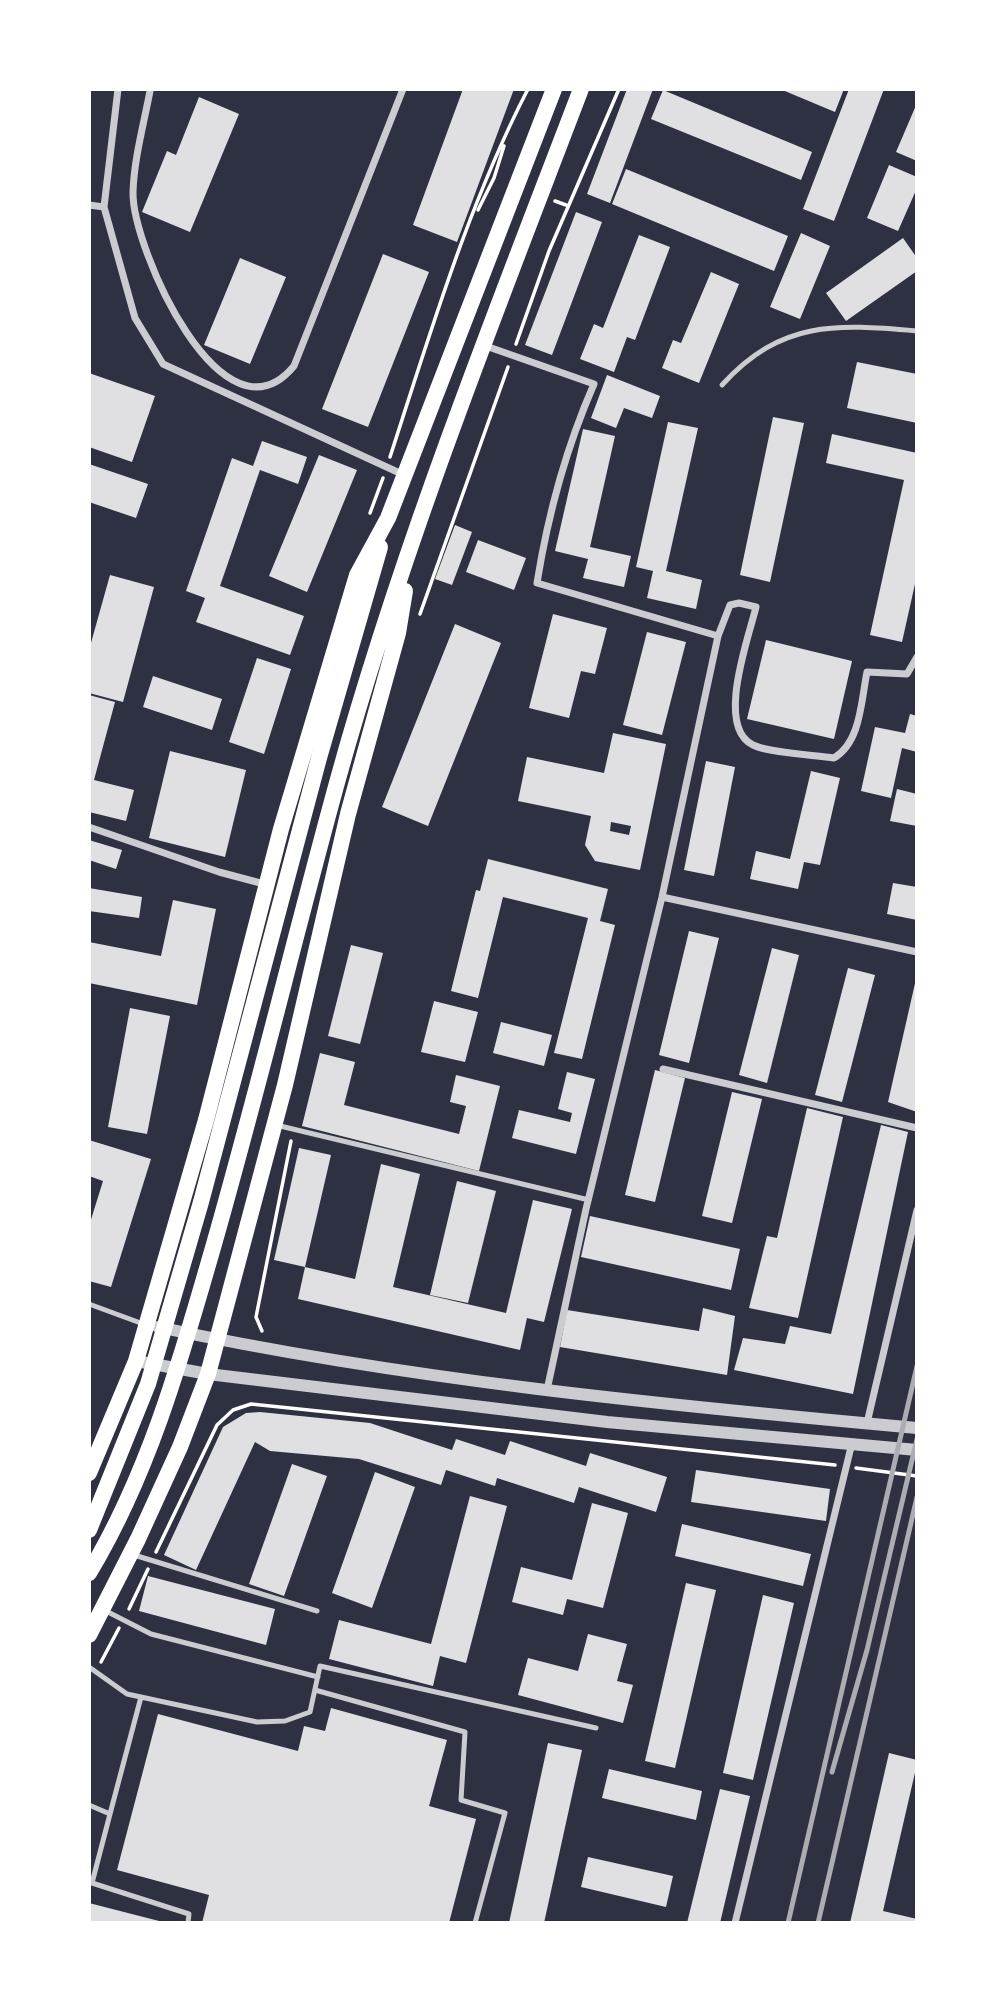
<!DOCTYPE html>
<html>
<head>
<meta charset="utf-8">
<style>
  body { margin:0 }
  #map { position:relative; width:1006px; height:2012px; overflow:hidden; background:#2d3142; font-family:"Noto Sans",sans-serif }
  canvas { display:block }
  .frame { position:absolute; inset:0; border:91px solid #fff; pointer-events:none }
</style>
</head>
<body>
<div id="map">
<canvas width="1006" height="2012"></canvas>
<div class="frame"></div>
</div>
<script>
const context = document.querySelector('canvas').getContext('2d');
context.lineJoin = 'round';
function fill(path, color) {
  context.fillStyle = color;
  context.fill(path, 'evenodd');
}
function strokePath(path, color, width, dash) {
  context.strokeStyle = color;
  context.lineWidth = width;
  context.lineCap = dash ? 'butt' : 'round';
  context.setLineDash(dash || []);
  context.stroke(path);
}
const building = new Path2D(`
  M463,89H514L457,242L413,225Z
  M627,89H653L610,203L587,194Z
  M780,89H844L835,112Z
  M849,89H884L834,221L803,209Z
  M663,90L812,152L801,180L651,119Z
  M199,97L239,114L190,232L142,212L167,151L176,155Z
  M917,103V161L896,152Z
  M889,165L917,177V188L898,231L867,218Z
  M626,169L788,236L774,271L612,204Z
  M576,212L602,222L552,355L525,345Z
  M801,233L830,246L800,319L770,307Z
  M639,235L670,247L635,340L627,337L614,372L580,359L594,324L603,328Z
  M903,238L917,258V271L846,321L826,293Z
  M383,254L429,272L368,427L322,409Z
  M240,258L286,277L250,364L204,345Z
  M711,272L739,284L699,383L662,368L673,340L681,343Z
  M857,362L917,374V423L847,408Z
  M89,373L155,396L132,462L89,447Z
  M607,375L660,396L652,418L624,408L616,428L591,418Z
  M773,417L804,423L770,582L740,575Z
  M668,422L698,428L666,571L702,580L696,609L647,598L653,571L636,567Z
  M583,429L615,436L590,547L631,556L624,587L583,578L588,559L555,551Z
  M832,434L917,453V575L902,642L870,635L904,480L826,463Z
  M262,441L307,457L298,484L260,470L220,586L304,616L290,655L196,622L205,598L186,591L232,458L253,466Z
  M319,455L357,470L307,592L269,576Z
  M89,464L148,484L136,518L89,502Z
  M455,525L472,532L452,585L435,579Z
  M478,540L526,558L514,590L466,572Z
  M110,575L154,587L123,702L89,693V650Z
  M553,614L607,628L595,674L581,671L569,718L529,708Z
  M455,624L501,643L428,826L382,807Z
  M647,632L686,642L662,735L623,725Z
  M766,640L852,661L834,739L747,719Z
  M257,658L291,669L264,754L229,742Z
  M153,676L222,699L212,730L143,707Z
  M89,695L115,702L94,780L134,790L126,821L89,812Z
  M910,714L917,716V752L902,748L891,798L861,791L875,727L905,733Z
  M613,733L666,744L640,870L595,861L585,845L591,816L518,801L527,757L604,773ZM611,822L631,826L629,835L610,831Z
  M170,751L246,770L225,857L149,838Z
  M706,761L735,767L714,876L684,870Z
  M811,771L840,778L820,865L804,862L798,889L750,879L756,851L790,859Z
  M897,789L917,794V826L890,821Z
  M89,840L122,850L116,869L89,860Z
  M488,859L608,889L600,921L615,925L582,1059L554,1053L588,918L503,897L478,998L451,991L476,890L480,891Z
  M893,883L917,887V920L887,914Z
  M89,888L142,897L139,918L89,911Z
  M173,900L216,909L197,1005L89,983V942L161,956Z
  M689,931L719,938L689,1063L659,1055Z
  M351,945L383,953L360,1044L328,1036Z
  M772,948L799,955L767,1083L739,1075Z
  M848,968L875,975L842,1102L815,1095Z
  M916,979H917V1112L888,1102Z
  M434,1001L478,1012L465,1062L421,1052Z
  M130,1008L170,1016L147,1134L108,1127Z
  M501,1022L552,1035L544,1066L493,1053Z
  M320,1053L355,1062L344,1105L459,1134L466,1106L450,1102L456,1075L500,1086L479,1171L302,1126Z
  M655,1070L685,1078L655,1202L625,1195Z
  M567,1072L595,1079L576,1154L512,1138L519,1110L570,1122L572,1113L558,1109Z
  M732,1092L762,1099L732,1223L702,1216Z
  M807,1108L843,1117L798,1318L749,1308L767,1236L777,1238Z
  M881,1125L908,1132L853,1394L734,1370L743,1338L785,1344L790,1326L831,1334Z
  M89,1140L151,1159L111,1287L89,1281V1226L103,1181L89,1176Z
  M299,1148L331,1155L305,1267L274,1260Z
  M381,1164L420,1174L393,1287L506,1313L533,1200L572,1209L544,1322L527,1318L520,1350L298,1299L305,1267L355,1279Z
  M457,1181L496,1191L468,1303L430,1295Z
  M590,1216L740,1249L731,1290L581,1257Z
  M703,1308L735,1316L727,1375L560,1347L567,1310L699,1331Z
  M260,1412L370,1423L452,1450L456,1439L505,1455L510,1441L586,1466L590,1453L667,1477L656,1512L579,1487L574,1503L497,1478L495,1486L446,1470L441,1485L359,1459L270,1451L255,1442L196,1570L164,1555L223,1427L246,1413Z
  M292,1464L327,1476L284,1596L249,1584Z
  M696,1470L830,1489L826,1521L691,1502Z
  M375,1472L415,1487L372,1608L332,1593Z
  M470,1496L507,1506L466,1663L440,1656L433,1686L329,1659L339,1620L431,1644Z
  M592,1503L628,1513L603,1608L567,1599L563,1615L512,1602L521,1567L572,1580Z
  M682,1524L811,1554L803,1586L675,1556Z
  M148,1576L275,1609L266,1645L139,1611Z
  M686,1583L716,1590L675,1768L645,1761Z
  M763,1595L794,1603L753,1780L723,1773Z
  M588,1634L627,1644L617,1681L633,1685L623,1723L518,1695L528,1658L578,1671Z
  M331,1708L447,1740L429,1806L476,1819L449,1923H202L209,1895L117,1870L158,1714L298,1751L304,1726L325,1731Z
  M548,1743L582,1750L544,1923H509Z
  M889,1753L917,1760V1764L883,1911L917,1919V1923H850Z
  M609,1769L702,1791L696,1820L602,1798Z
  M720,1789L750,1796L720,1923H687Z
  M588,1857L673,1876L666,1907L581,1887Z
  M89,1903L163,1922L162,1923H89Z`);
const path = new Path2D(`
  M555,201L566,205
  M478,210L494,178L504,146
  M516,344L549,251L619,89
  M390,457C430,334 468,205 528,89
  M370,513L383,478
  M420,614L508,367
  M262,1331L256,1317L291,1141
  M856,1468L917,1476
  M156,1552L217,1425L233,1410L251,1404L835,1465
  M129,1609L148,1569
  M101,1662L119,1628`);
const service = new Path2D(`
  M722,385C781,320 836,324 917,331
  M276,1125L589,1200
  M89,1304L146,1325
  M134,1555L317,1611
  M104,1610L151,1634L318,1677
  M89,1667L127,1694L257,1722L285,1721L310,1712L320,1666L596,1728
  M315,1690L465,1732L461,1800L505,1813L475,1923
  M89,1805L110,1814L141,1697
  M110,1814L92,1883L189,1914L188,1923`);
const minor = new Path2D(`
  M118,89L104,207L135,318L163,364L404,475
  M150,91C144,123 134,159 133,192C132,248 223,452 294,366L403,89
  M89,205L104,207
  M483,345L594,384C566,448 548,514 537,583L718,636L662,897L586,1209L547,1390
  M718,636L730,605L739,603L756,607C749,637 715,727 753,745C769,753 815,755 834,758C861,742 861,701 867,672L907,674L917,657
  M89,827L219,872L268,885
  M662,897L917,952
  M663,1069L917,1128
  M867,1423L917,1210
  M735,1923L852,1443`);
const tertiary = new Path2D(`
  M158,1327C407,1380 663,1405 917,1428
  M136,1361L208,1374L607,1422L917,1450`);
const trunk = new Path2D(`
  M89,1473L136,1361L206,1120L281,829L357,575L388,518L554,89
  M89,1530L148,1384L201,1202L319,758L380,547
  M89,1573C147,1477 179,1366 210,1258C256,1099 294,939 338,779C403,544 494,317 581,89
  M89,1635L138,1539L180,1447L208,1374L285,1085L348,814L398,633L405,591`);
const rail = new Path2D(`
  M832,1772L867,1650L917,1439
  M788,1923L917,1366
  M818,1923L917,1497`);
fill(building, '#e0e0e3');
strokePath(path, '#fff', 3.5);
strokePath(service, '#caccd0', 5);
strokePath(minor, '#caccd0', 7);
strokePath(tertiary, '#caccd0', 12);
strokePath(trunk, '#fff', 16);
strokePath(rail, '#abadb3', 5);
</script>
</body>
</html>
